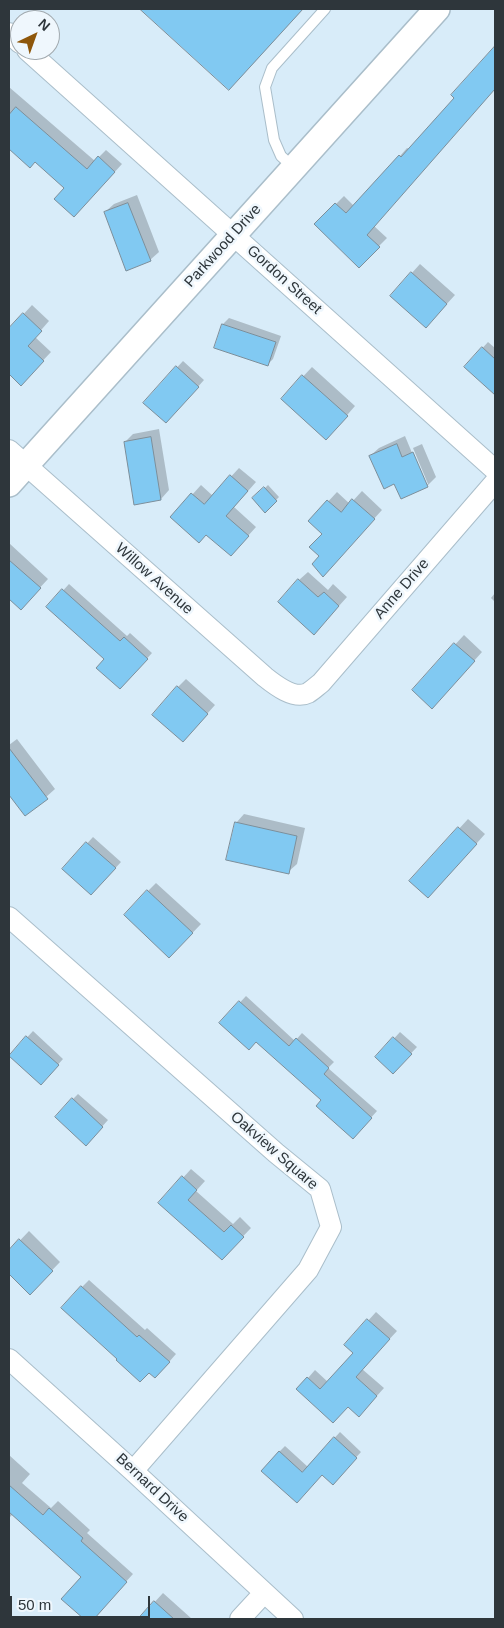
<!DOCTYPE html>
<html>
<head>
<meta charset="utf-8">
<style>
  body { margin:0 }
  #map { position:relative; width:504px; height:1628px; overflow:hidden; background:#d8ecf9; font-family:Helvetica,sans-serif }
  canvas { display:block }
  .frame { position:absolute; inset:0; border:10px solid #2e363b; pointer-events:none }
  .north { position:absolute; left:10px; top:10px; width:50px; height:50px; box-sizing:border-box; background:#eff7fd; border:1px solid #a2aaaf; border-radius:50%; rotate:42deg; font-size:14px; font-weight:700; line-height:20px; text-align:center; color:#2e363b }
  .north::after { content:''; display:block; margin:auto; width:18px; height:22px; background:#8e570b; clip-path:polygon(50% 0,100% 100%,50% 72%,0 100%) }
  .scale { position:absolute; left:10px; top:1596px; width:140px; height:22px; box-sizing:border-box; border:2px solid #2e363b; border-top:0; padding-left:6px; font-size:15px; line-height:18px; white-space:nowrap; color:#2e363b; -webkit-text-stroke:4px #eff7fd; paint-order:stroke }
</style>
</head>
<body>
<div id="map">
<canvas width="504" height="1628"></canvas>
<div class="frame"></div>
<div class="north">N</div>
<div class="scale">50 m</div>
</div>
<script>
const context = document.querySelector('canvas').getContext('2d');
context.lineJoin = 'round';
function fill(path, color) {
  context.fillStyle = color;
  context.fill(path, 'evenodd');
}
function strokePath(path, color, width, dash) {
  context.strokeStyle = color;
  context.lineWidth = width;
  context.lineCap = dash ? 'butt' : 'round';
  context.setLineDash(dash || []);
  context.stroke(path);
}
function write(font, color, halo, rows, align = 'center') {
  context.font = font + ' Helvetica,sans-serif';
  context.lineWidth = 5;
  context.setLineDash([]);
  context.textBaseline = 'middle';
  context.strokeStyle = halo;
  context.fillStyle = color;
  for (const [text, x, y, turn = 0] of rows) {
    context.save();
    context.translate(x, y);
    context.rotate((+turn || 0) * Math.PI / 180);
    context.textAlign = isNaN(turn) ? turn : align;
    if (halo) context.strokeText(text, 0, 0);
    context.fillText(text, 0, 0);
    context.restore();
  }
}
const shadow = new Path2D(`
  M147,9H303L240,78L145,11Z
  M495,49V88L374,226L387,238L359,266L316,224L344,196L354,206L400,156L407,148L409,149L456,98Z
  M9,87L95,161L106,150L122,164L82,208L65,188L35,161L30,166L9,147Z
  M137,195L159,252L150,260L105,212L114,204Z
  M420,264L455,295L434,318L391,296Z
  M32,305L49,321L35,337L51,352L21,384L9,373V330Z
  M229,318L281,336L273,359L268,364L216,347L223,324Z
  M488,342L495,348V393L466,366Z
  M183,361L204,380L172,416L145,402Z
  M312,367L355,406L335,429L282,399Z
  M159,429L169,490L161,499L135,503L125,442L133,434Z
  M405,436L425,484H428L413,448L422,444L436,477L427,486L395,482L370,456L379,448Z
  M239,468L256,482L234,507L256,527L239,546L207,534L172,517L201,485L213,496Z
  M268,485L279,497L265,511L254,499Z
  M362,491L382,510L331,566L321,556L323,534L310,521L337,492L350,504Z
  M9,543L48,579L21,608L9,598Z
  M308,572L328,590L333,584L347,597L322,625L299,580Z
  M69,584L127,636L130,633L152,653L126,682L106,659L48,607Z
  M495,593V602L491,598Z
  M464,635L482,652L441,698L413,690Z
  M186,679L215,705L191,732L178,687Z
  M17,739L55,789L26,815L9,793V745Z
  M244,814L305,828L297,864L288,872L236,823Z
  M468,819L485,834L437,888L411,881Z
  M93,837L121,862L97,888L64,869Z
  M156,883L201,924L178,948L148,891Z
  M246,996L295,1041L302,1033L334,1062L328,1068L377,1111L358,1132L256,1040L221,1023Z
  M33,1031L63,1059L47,1077L10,1056Z
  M400,1032L417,1047L399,1066L377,1057Z
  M78,1094L108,1120L92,1138L73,1099Z
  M191,1169L205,1181L196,1191L233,1224L240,1217L251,1228L230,1250L160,1203Z
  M29,1231L60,1262L30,1293L9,1273V1264L12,1260L9,1256V1252Z
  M89,1280L145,1330L147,1328L176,1354L162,1370L149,1371L119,1358L82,1287Z
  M376,1312L397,1331L362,1369L384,1388L366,1408L348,1406L341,1414L308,1378L315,1370L328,1382L355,1353L346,1345Z
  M340,1432L361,1452L338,1477L322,1474L302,1496L279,1452L285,1446L308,1467Z
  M9,1455L30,1474L22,1483L51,1508L58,1501L90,1530L87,1533L133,1574L92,1619H86L63,1599L83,1577L13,1514L9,1518Z
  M163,1593L192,1619H139Z`);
const building = new Path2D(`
  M140,9H303L229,90Z
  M495,46V89L367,235L380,247L359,268L314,224L335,203L346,213L399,155L401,157L454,98L451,95Z
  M16,107L87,169L98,156L115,172L74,217L54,199L64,188L35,162L30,168L9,149V115Z
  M128,203L151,261L126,271L104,212Z
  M411,272L447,304L426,328L390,296Z
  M23,313L42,331L28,346L44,361L21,386L9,374V328Z
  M222,324L276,342L268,366L214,348Z
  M482,347L495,359V395L464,367Z
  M176,366L199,387L166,423L143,403Z
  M302,375L348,416L326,440L281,399Z
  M151,437L161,500L134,505L124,442Z
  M397,444L402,457L413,452L428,487L401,499L394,484L384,489L369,456Z
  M230,475L248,491L226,516L249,536L231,556L206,535L199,543L170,517L191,493L204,504Z
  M264,487L277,501L265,513L252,498Z
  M352,499L375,519L323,577L312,564L319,556L309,547L322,534L308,521L327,500L341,512Z
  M9,560L41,588L21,610L9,599Z
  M298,579L318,597L324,592L339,606L314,635L278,602Z
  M62,589L120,641L124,637L148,659L120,689L96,668L104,659L46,607Z
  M454,643L475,661L432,709L412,690Z
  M177,686L208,714L183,742L152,715Z
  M9,748L48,799L25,816L9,795Z
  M235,822L297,836L289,874L226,860Z
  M458,827L477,844L428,898L409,881Z
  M86,842L116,868L91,895L62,869Z
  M147,890L193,933L169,958L124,915Z
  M239,1001L289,1046L296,1038L329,1068L324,1074L372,1118L353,1139L316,1106L321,1100L256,1042L249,1050L219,1023Z
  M26,1036L59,1065L41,1085L9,1056Z
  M393,1037L412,1054L393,1074L375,1057Z
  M72,1098L103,1127L86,1146L55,1117Z
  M182,1176L197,1190L188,1200L224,1232L231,1225L244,1237L222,1260L158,1203Z
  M19,1239L53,1271L30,1295L9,1274V1250Z
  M81,1286L137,1337L139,1335L170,1362L155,1378L149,1373L140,1382L116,1360L117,1359L61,1308Z
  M367,1319L390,1339L356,1377L377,1396L359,1417L348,1407L333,1423L296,1389L307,1377L320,1389L353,1353L344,1345Z
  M334,1437L357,1458L333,1485L322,1475L297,1503L261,1471L279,1451L302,1472Z
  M9,1485L43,1515L49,1508L83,1538L81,1541L127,1582L94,1619H84L61,1599L81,1577L9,1512Z
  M154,1601L174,1619H138Z`);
const service = new Path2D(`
  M294,168L281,156L274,140L265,87L272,68L325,9`);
const minor = new Path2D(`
  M9,33L20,43
  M27,50L495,470
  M9,450L265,677C275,685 294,700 308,693C313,690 317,686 321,683L495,482
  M9,917L276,1153L320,1189L331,1227L308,1270L133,1471
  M9,1359L133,1471L293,1619
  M240,1619L264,1593`);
const tertiary = new Path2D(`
  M9,484L437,9`);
const streetNames = [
  ["Parkwood Drive",223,246,-48],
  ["Gordon Street",284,280,42],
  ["Willow Avenue",154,579,42],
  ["Anne Drive",402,589,-49],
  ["Oakview Square",274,1151,41],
  ["Bernard Drive",152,1488,43]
];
fill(shadow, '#0003');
fill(building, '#81c9f2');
strokePath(building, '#7c8e9a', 1);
strokePath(service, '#aabeca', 12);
strokePath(minor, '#aabeca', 22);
strokePath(tertiary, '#aabeca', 28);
strokePath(service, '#fff', 10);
strokePath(minor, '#fff', 20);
strokePath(tertiary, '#fff', 25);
write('15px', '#2e363b', '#eff7fd', streetNames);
</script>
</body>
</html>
